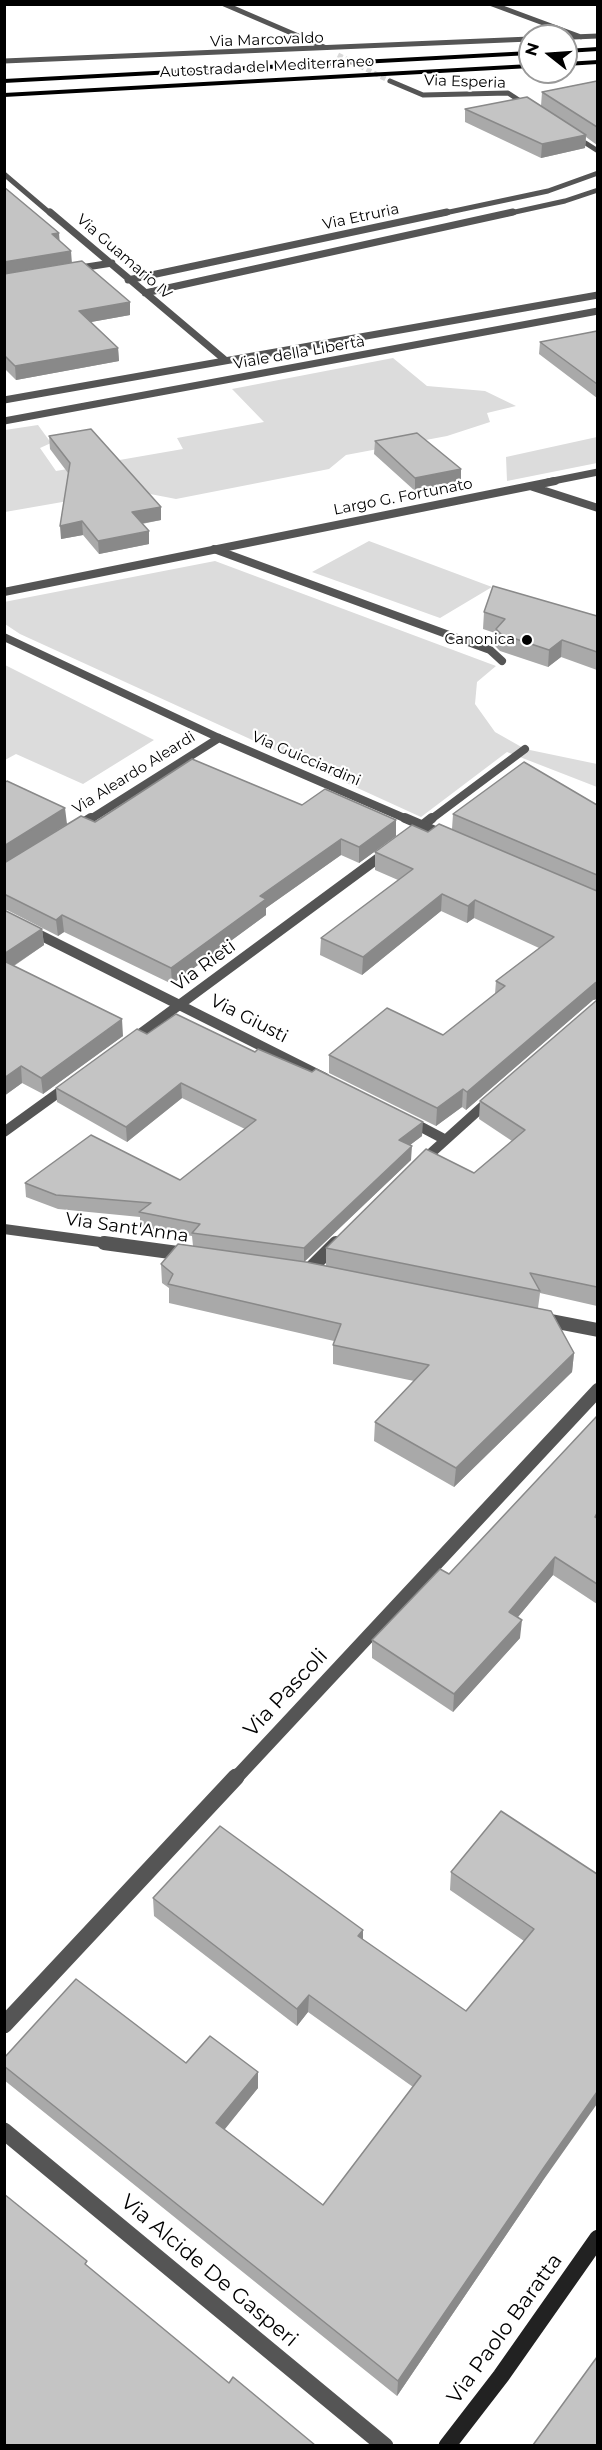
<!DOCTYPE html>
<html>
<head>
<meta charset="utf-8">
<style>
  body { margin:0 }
  #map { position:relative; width:602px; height:2450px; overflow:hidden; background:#fff; font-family:Montserrat,sans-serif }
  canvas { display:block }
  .frame { position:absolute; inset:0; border:6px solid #000; pointer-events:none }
  .north { position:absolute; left:518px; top:24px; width:60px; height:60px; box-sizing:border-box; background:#fff; border:2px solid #999; border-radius:50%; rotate:287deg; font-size:16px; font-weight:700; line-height:24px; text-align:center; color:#000 }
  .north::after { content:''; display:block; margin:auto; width:21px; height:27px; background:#000; clip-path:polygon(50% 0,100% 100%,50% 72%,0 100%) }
</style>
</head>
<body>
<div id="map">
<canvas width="602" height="2450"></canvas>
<div class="frame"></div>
<div class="north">N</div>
</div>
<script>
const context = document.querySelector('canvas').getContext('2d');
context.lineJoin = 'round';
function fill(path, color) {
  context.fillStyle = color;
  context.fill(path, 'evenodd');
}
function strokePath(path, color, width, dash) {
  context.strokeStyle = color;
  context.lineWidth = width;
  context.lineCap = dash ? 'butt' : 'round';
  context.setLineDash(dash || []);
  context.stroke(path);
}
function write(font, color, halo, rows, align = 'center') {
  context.font = font + ' Montserrat,sans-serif';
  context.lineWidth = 4.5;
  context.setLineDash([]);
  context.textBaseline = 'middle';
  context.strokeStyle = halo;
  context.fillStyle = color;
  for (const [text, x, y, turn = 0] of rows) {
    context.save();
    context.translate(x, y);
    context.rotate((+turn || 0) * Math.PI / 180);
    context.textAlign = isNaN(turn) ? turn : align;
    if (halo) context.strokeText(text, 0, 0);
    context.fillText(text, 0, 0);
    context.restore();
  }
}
const green = new Path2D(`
  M393,358L427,386L485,391L516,406L487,413L490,422L447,436L346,455L329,469L176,499L145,493H114L5,512V430L38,425L51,443L40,448L56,471L183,449L177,438L264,422L232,389Z
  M597,437V463L507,481L506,457Z
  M369,541L492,587L440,618L312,572Z
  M215,561L496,666L477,682L475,704L495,732L525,749L597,764V787L507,752L421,817L20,634L5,624L4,602Z
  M5,665L154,740L83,784L16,754L5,760Z`);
const minorTunnel = new Path2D(`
  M338,55L390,81`);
const pedestrianFar1 = new Path2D(`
  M214,549L490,650L502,661
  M430,820L525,749`);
const pedestrian = new Path2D(`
  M423,825L432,818`);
const minorFar5 = new Path2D(`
  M224,4L324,47
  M492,4L581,37
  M573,37L598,36
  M4,61L530,39
  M390,81L423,95L508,93L531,108
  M573,135L598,151
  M4,174L51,214
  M440,214L548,191L598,173
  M506,214L565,201L598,190`);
const minorFar4 = new Path2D(`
  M50,212L225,360
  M74,269L112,263
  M128,280L447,212
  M145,293L513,212
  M548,482L598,472`);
const minorFar3 = new Path2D(`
  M533,487L598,508
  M4,592L555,481
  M4,637L219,738L409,820
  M89,820L219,738`);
const minorFar2 = new Path2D(`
  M405,818L447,836
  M77,827L91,818
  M4,917L325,1078
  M129,1042L388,851
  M408,1120L444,1139
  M4,1132L69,1085
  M420,1163L492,1098
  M4,1229L115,1244`);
const minorFar1 = new Path2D(`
  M104,1243L185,1254
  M307,1272L336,1243
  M541,1319L598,1330
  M235,1779L598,1390`);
const minor = new Path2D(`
  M4,2025L236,1777`);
const tertiaryFar1 = new Path2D(`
  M4,400L598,295
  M4,421L598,311`);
const tertiary = new Path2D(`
  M4,2131L385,2446`);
const secondary = new Path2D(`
  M447,2446L501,2376L598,2238`);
const motorway = new Path2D(`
  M598,47V51L566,53V49Z
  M530,51V55L4,83V79Z
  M598,60V64L566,66V62Z
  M530,64V68L4,97V93Z`);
const wall = new Path2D(`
  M597,81V145L586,137L585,148L541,158L465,122V109L541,106L542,92Z
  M4,187L60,241L72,263L130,315L91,322L118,348L119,361L16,380L4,368Z
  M597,331V398L539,354L540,342Z
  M49,436L161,520L142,524L149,531V544L99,554L83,535L61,539L68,473L50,449Z
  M375,441L461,481L415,491L374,454Z
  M484,612L597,616V670L561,657L548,667L500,651L495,646V633L483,629Z
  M4,783L67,824L17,855L95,822L302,805L396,820V836L359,863L341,855L266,908V915L172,984L64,932L58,936L7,910L5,911L42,929L44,945L14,966L123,1036L43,1094L22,1083L4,1096Z
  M597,805V999L593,1000L466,1110L462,1107L436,1126L329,1073V1055L443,1035L495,994L496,981L539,948L474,918L467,923L441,911L362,975L320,955L321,938L398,880L375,870V852L428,832L452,829L453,814Z
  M597,1000V1306L540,1293L538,1308L574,1353L572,1372L454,1487L374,1441L375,1422L414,1381L333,1364V1345L334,1341L169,1303V1288L162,1283L161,1264L193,1246L192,1236L140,1227V1217L58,1209L26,1197L25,1183L180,1180L245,1129L182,1098L127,1142L57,1102L56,1088L147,1034L422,1136L410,1145L411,1160L304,1262L326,1266V1248L474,1173L512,1141L479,1119L480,1101Z
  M597,1416V1604L553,1575L518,1617L520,1638L453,1712L372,1658V1640L449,1574Z
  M451,1872L597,1874L542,2182L397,2396L4,2080V2058L186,2063L258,2072V2088L224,2129L323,2205L413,2087L308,2012L297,2026L154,1916L153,1898L363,1930V1940L466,2011L524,1941L450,1890Z`);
const shadedWall = new Path2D(`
  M586,135L585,148L541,158L542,144Z
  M59,233L60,246L52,234Z
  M71,251L72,264L4,275V262Z
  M130,302V315L80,324L79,311Z
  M118,348L119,361L16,380L15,366Z
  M461,469V481L415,491V478Z
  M161,507V520L133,525L132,512Z
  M82,521L83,535L61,539L60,526Z
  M149,531V544L99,554L98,541Z
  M562,640L561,657L548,667L549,650Z
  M65,808L67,824L4,863V846Z
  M396,820V836L359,863V847Z
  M341,839V855L266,908V915L172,984L171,968L260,896Z
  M442,894L441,911L362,975L363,957Z
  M475,900L474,918L467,923L468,906Z
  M62,915L64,932L58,936L56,920Z
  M42,929L44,945L4,972V954Z
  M597,982V999L593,1000L466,1110L467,1092L595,983Z
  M122,1019L123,1036L43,1094L41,1078Z
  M21,1066L22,1083L4,1096V1078Z
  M181,1083L182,1098L127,1142L126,1127Z
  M463,1089L462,1107L436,1126L437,1108Z
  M423,1122L422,1136L398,1154L399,1140Z
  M412,1146L411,1160L304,1262V1248Z
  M574,1353L572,1372L454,1487L456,1468Z
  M555,1557L553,1575L507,1630L509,1612Z
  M522,1620L520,1638L453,1712L454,1694Z
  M363,1930V1947L358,1936Z
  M309,1995L308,2012L297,2026V2009Z
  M258,2072V2088L217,2139L216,2123Z
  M597,2092V2104L542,2182L397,2396L398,2381L545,2166Z`);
const building = new Path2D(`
  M597,81V127L542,92Z
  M527,97L586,135L542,144L465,109Z
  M4,187L59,233L52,234L71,251L4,262Z
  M82,261L130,302L79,311L118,348L15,366L4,355V274Z
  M597,331V384L540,342Z
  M91,429L161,507L132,512L149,531L98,541L82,521L60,526L70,463L49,436Z
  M417,433L461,469L415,478L375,441Z
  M493,586L597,616V652L562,640L549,650L501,634L496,629L505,619L484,612Z
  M192,759L302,805L325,789L396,820L359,847L341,839L260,896L266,899L171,968L62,915L56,920L4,894V863L81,816L95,822Z
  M524,762L597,805V875L453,814Z
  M7,781L65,808L4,846V783Z
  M439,824L597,891V982L595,983L467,1092L463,1089L437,1108L329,1055L387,1008L443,1035L505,986L496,981L554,937L475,900L468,906L442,894L363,957L321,938L413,869L375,852L412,825L428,832Z
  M4,910L42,929L4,954Z
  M4,961L122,1019L41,1078L21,1066L4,1078Z
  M597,1000V1287L530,1273L540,1291L326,1248L426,1149L474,1173L525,1130L480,1101Z
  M176,1014L255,1052L258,1049L312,1072L316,1069L423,1122L399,1140L412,1146L304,1248L192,1233L200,1224L139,1212L151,1203L56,1195L25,1183L91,1135L180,1180L256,1120L181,1083L126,1127L56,1088L137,1029L147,1034Z
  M178,1244L306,1262L551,1311L574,1353L456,1468L375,1422L429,1365L333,1345L341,1324L168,1284L173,1274L161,1264Z
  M597,1416V1513L595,1517L597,1518V1584L555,1557L509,1612L522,1620L454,1694L372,1640L440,1569L449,1574Z
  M501,1811L597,1874V2092L545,2166L398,2381L4,2066V2058L76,1979L186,2063L210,2036L258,2072L216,2123L323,2205L421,2076L309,1995L297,2009L153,1898L220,1826L363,1930L358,1936L466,2011L534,1929L451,1872Z
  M4,2194L87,2261L85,2264L229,2383L233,2377L315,2445H4Z
  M597,2357V2445H533Z`);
const markers = [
  [527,640,6,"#000"]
];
const farStreetnames = [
  ["Via Marcovaldo",267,40,-2],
  ["Autostrada del Mediterraneo",267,67,-3],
  ["Via Esperia",465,82,2],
  ["Via Etruria",361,217,-12],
  ["Via Guamario IV",124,257,41],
  ["Viale della Libertà",299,353,-10],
  ["Largo G. Fortunato",403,497,-11],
  ["Via Guicciardini",306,759,23],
  ["Via Aleardo Aleardi",134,773,-32]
];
const farPoinames = [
  ["Canonica",515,640]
];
const streetNames = [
  ["Via Rieti",204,966,-36],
  ["Via Giusti",249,1019,27],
  ["Via Sant'Anna",127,1228,8]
];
const nearStreetnames = [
  ["Via Pascoli",286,1693,-47],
  ["Via Alcide De Gasperi",209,2271,40],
  ["Via Paolo Baratta",505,2329,-54]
];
fill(green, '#dcdcdc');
strokePath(minorTunnel, '#d9d9d9', 5, [5, 3]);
strokePath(pedestrianFar1, '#555', 8);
strokePath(pedestrian, '#555', 10);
strokePath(minorFar5, '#555', 5);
strokePath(minorFar4, '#555', 7);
strokePath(minorFar3, '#555', 8);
strokePath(minorFar2, '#555', 10);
strokePath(minorFar1, '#555', 14);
strokePath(minor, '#555', 17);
strokePath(tertiaryFar1, '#555', 7);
strokePath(tertiary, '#555', 17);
strokePath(secondary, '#222', 17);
fill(motorway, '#000');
fill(wall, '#a9a9a9');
fill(shadedWall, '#898989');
fill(building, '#c4c4c4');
strokePath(building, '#898989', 1.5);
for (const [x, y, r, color] of markers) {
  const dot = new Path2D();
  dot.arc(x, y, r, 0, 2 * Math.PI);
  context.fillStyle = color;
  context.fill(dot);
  strokePath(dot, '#fff', 2);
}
write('15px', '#000', '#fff', farStreetnames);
write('15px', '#000', '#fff', farPoinames, 'right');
write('18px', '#000', '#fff', streetNames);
write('21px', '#000', '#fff', nearStreetnames);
</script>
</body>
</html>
